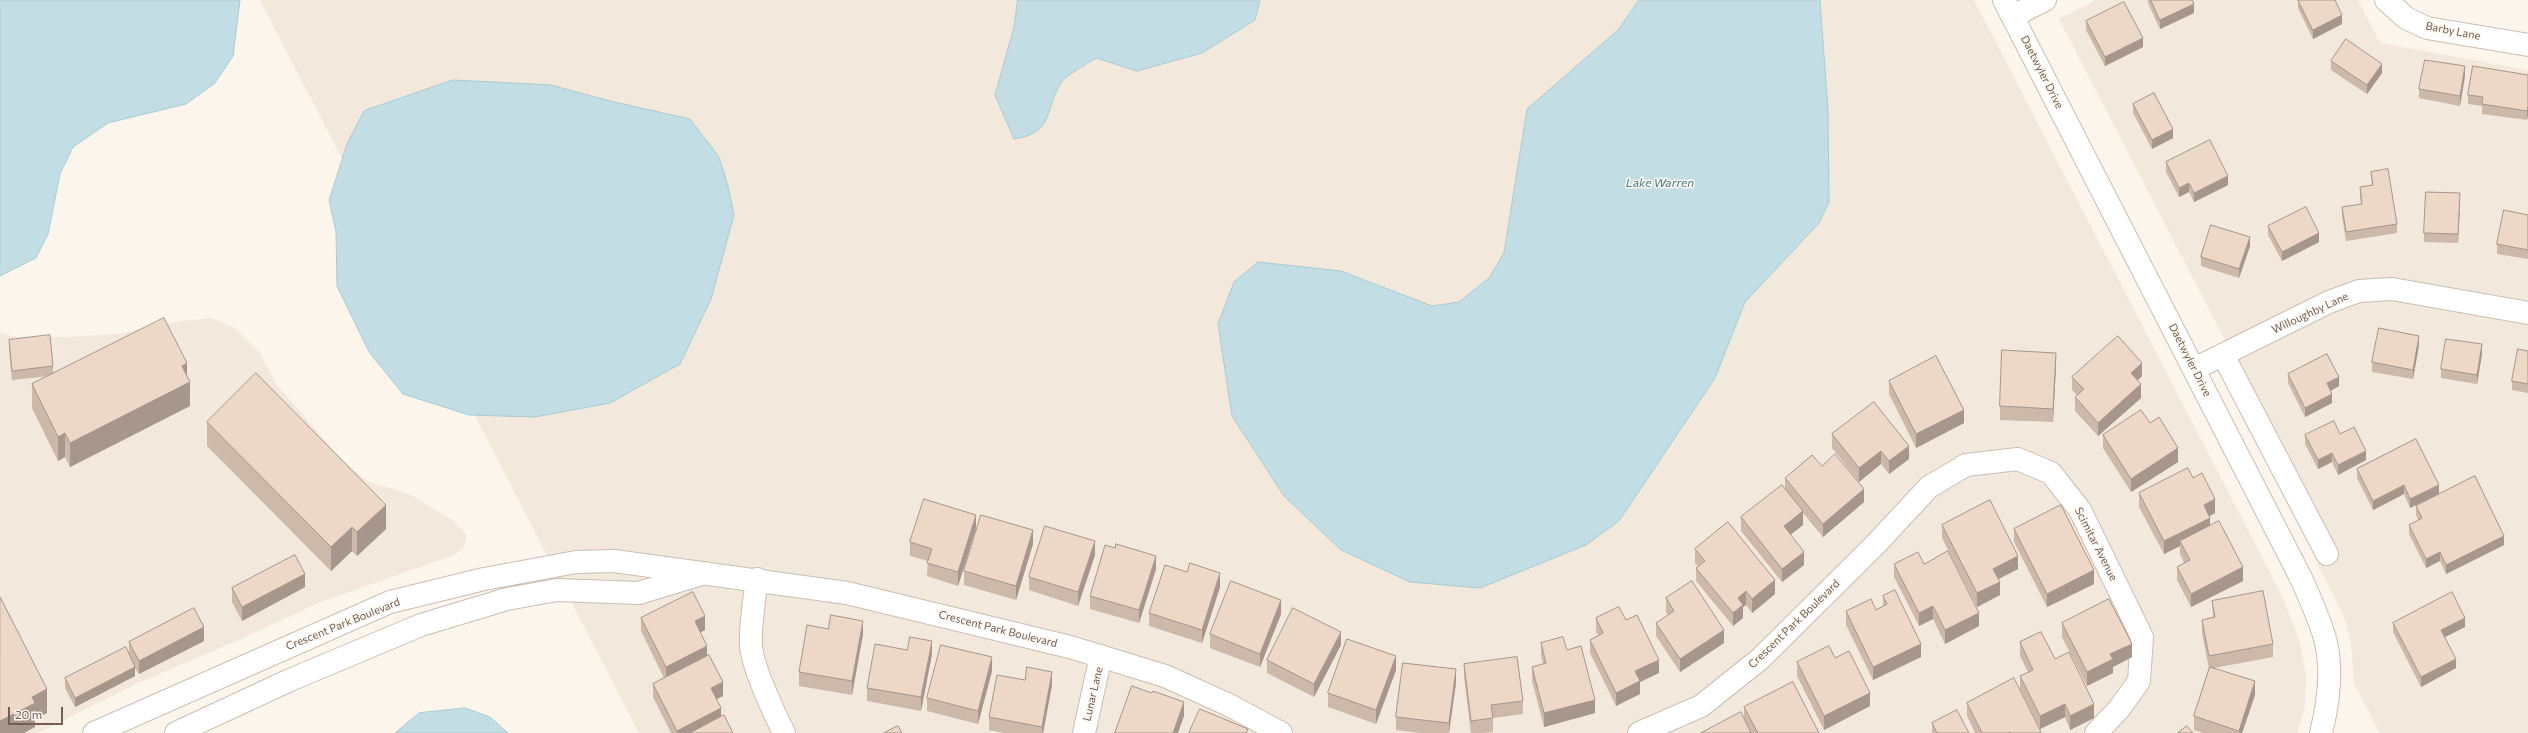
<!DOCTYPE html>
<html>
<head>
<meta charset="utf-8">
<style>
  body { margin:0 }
  #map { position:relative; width:2528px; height:733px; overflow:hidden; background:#fbf5ec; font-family:Commissioner,sans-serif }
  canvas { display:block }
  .scale { position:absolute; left:8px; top:707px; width:55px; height:18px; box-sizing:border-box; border:2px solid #745e51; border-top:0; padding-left:5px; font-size:12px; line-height:14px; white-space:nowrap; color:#745e51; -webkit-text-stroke:3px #fdf9f2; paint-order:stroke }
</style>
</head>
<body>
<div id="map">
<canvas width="2528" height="733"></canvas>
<div class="scale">20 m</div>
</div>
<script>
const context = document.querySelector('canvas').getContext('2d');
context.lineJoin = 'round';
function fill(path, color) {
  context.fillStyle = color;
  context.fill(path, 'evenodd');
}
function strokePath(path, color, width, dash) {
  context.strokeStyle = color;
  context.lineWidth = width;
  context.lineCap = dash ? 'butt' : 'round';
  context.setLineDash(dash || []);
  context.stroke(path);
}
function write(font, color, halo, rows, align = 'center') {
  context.font = font + ' Commissioner,sans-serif';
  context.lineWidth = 3;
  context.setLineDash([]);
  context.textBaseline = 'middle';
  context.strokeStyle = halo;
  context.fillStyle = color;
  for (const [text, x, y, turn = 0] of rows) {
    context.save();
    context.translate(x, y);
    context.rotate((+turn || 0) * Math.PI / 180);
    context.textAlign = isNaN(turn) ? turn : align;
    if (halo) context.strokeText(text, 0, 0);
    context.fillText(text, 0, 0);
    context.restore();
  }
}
const residential = new Path2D(`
  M260,0H1974L2282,596L2299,639L2306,675L2305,707L2297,733H639Z
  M2096,0H2358L2380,43L2528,70V733H2380L2354,683L2351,644L2345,619L2317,563L2335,553L2059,19Z
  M211,318L235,328L259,352L277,385L342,460L367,481L411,495L452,520L466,534L465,546L454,555L318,603L241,639L138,683L38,733H0V333L18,337H68L118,334L175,322Z`);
const water = new Path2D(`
  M0,0H240L233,56L215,83L186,104L108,123L73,147L60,174L48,234L36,258L0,276Z
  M1018,0H1260L1255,20L1202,53L1137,71L1096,58C1088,64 1065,75 1061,83C1044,109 1055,133 1014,139L995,95L1014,27Z
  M1639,0H1820L1828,111L1829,202L1819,223L1745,302L1715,378L1619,521L1586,545L1480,588L1410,582L1341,550L1284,496L1232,416L1218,324L1234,282L1258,262L1341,271L1432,306L1459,302L1489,278L1504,253L1527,109L1618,30Z
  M453,80L551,85L610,101L690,119L719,157L728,186L734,215L711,299L680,364L610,403L535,417L469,415L403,394L369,352L337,286L336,232L329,200L347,144L364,111Z
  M465,708L490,717L508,733H395L419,713Z`);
const minor = new Path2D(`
  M2004,0L2301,578C2309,596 2317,614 2323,632C2334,664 2329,701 2321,733
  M2386,0L2406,18L2427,28L2528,45
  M2013,16L2045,0
  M2223,355L2327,554
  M2194,369L2329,302L2359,291L2392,289L2528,313
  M757,579C754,601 750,624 751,646C753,668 774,713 784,733
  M94,733L390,602L484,579L576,562L614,561L847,593L1070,647L1165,676L1229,705L1281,733
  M176,733L290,680L421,625L507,599L557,590L639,593L698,575
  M1084,733L1101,656
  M1639,733L1701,706L1760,659L1875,545L1929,487L1966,465L2018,459L2051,473L2080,510L2142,637L2139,681L2119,709L2096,733`);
const wall = new Path2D(`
  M2148,0H2192L2194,13L2160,29L2148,3Z
  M2298,0H2335L2342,24L2313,39L2298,8Z
  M2086,21L2143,47L2105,66L2086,30Z
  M2331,61L2382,73L2367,94L2331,70Z
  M2528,75V115L2527,120L2482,114V106L2468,104V95Z
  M2465,76L2460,106L2419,98V89Z
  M2133,104L2173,138L2152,149L2133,113Z
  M2166,162L2228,185L2194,202L2189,192L2179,197L2166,172Z
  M2371,172L2397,224V233L2346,241L2342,216V207L2361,204L2360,197V187L2372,186Z
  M2460,203L2458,243L2424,242V233Z
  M2528,215V259L2497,254V244Z
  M2268,226L2319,242L2282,261L2268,235Z
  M2250,246L2239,278L2201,266V257Z
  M9,340L53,366V373L187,377L190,406L70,467L65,457L58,461L32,408V384L49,376L12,380L9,349Z
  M2419,345L2413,379L2372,372V362Z
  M2528,351V393L2512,390V381Z
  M2482,354L2477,384L2441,378V369Z
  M2056,366L2053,422L2000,420V406Z
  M2288,374L2339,386L2330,391L2332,403L2305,417L2288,383Z
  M2142,376L2137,380L2141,398L2098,436L2075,411V397L2077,395L2072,390V377Z
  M1889,381L1964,423L1916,448L1889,394Z
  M207,422L386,529L357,556L352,551L331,571L207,446Z
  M2150,423L2178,462L2131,492L2103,448V435Z
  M1832,434L1909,459L1889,474L1881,464L1859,482L1832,448Z
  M2340,434L2366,460L2338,475L2332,462L2318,469L2305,444V435Z
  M2416,439L2410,508L2404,494L2373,510L2357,478V469Z
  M1822,466L1864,502L1823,537L1803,513V525L1790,534L1804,565L1782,582L1741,531V517L1785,488V478Z
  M2193,478L2215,513L2209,516L2210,526L2243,581L2191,607L2177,580V567L2184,563L2180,554V546L2164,554L2139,507V493Z
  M2416,506L2504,545L2446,574L2440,561L2426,568L2409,534V525L2418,520L2416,515Z
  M1942,525L2018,569L1998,579L2000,595L1977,607L1942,538Z
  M976,528L958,586L927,576L928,561L910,556V542Z
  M2014,529L2094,584L2047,607L2014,542Z
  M1033,544L1016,600L964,585V571Z
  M1695,549L1775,594L1752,613L1746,605L1743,607V618L1733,626L1696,581V568L1698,566L1695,563Z
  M1095,555L1078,606L1029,590V577Z
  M1894,564H1924L1979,626L1945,644L1933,619L1919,626L1894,577Z
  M1156,569L1139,623L1090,609V596Z
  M305,587L242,621L232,602V588Z
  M1220,587L1202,643L1149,626V613Z
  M1883,596L1921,657L1873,680L1846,625V611L1876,610L1883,606Z
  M1666,598L1724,643L1680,672L1656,636V623L1668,615L1666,612Z
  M2212,601L2273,644V657L2214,668L2255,695L2242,733H2203L2194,730V716L2209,669L2202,633V620L2213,617Z
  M1281,614L1260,667L1210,648V634Z
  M641,618L705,630L700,632L707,656L723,696L717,699L721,717L733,733H671L653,697V684L664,678L641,631Z
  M1596,618L1626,620L1659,673L1640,682V694L1616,706L1590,653V640L1598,635L1596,632Z
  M2062,623L2132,657L2113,667V673L2087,686L2062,637Z
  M2393,623L2465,627L2445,637L2456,668L2421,687L2393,632Z
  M863,634L852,695L799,686V672Z
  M204,641L139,674L135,668V676L75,707L65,688V678L129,655V642Z
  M2020,642L2055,659L2094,718L2070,730L2065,717L2040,729L2020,689V676L2028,672L2020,656Z
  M1541,643L1567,650L1595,713L1544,727L1532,681V667L1543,664L1541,656Z
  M1341,645L1314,697L1267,673V660Z
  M932,654L921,711L867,701V688Z
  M1835,658L1870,706L1824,730L1797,676V662Z
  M1464,664L1523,701V714L1493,718V732L1483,733H1471L1464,677Z
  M1396,670L1376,724L1328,707V693Z
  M992,671L978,724L927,711V698Z
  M1025,680L1052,685L1043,733H1004L989,730V717Z
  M1456,683L1449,733H1420L1396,730V717Z
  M1967,703L2041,733H1975L1967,716Z
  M1744,707L1819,733H1701L1744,720Z
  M1932,723L1969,733H1932Z`);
const shadedWall = new Path2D(`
  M2194,4V13L2160,29V20Z
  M2342,15V24L2313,39V30Z
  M2143,38V47L2105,66V57Z
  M2382,64V73L2367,94V85Z
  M2465,66V76L2460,106V96Z
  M2528,106V115L2527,120V111Z
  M2173,129V138L2152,149V140Z
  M2228,176V185L2194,202V193Z
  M2189,183V192L2179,197V188Z
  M2460,193V203L2458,243V234Z
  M2319,233V242L2282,261V252Z
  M2250,237V246L2239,278V269Z
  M2419,336V345L2413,379V370Z
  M2482,344V354L2477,384V375Z
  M2056,353V366L2053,422V409Z
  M187,363V383L190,382V406L70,467V443L182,366Z
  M2142,363V376L2131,387V373Z
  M2339,377V386L2327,393V383Z
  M2141,384V398L2098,436V423Z
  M2332,394V403L2305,417V408Z
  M1964,410V423L1916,448V434Z
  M65,433V457L58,461V437Z
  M1909,446V459L1889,474V461Z
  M2178,448V462L2131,492V479Z
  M1881,451V464L1859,482V468Z
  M2366,451V460L2338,475V465Z
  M2332,453V462L2318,469V460Z
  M2404,485V494L2373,510V501Z
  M2439,485V494L2410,508V499Z
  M1864,489V502L1823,537V524Z
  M2215,499V513L2204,519V505Z
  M386,505V529L357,556V532Z
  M1803,511V525L1784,540V526Z
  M976,515V528L958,586V572Z
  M2210,518V531L2180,541V546L2164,554V541Z
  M352,527V551L331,571V547Z
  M1033,530V544L1016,600V586Z
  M2504,536V545L2446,574V565Z
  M1095,541V555L1078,606V592Z
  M1804,552V565L1782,582V569Z
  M2440,552V561L2426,568V559Z
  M1156,556V569L1139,623V610Z
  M2018,556V569L1993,582V569Z
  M2243,567V581L2191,607V594Z
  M2094,570V584L2047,607V594Z
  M1220,573V587L1202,643V630Z
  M305,574V587L242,621V607Z
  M1775,580V594L1752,613V599Z
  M2000,582V595L1977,607V593Z
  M1746,591V605L1743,607V618L1733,626V613L1738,598Z
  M1281,600V614L1260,667V654Z
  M1933,606V619L1919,626V613Z
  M1979,613V626L1945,644V630Z
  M705,616V630L695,635V621Z
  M2465,618V627L2441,639V630Z
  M863,621V634L852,695V681Z
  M204,627V641L139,674V661Z
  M1724,630V643L1680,672V659Z
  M1341,632V645L1314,697V684Z
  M932,641V654L921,711V697Z
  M1921,644V657L1873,680V667Z
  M2132,644V657L2113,667V673L2087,686V672L2110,654Z
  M707,646V660L666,681V667Z
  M1396,656V670L1376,724V710Z
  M992,657V671L978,724V711Z
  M2456,659V668L2421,687V677Z
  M1659,660V673L1640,682V694L1616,706V693L1635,671Z
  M135,667V676L75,707V698Z
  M1456,669V683L1449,733V723Z
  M1052,672V685L1043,733H1042V727Z
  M2255,681V695L2242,733H2239V731Z
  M723,682V696L711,702V688Z
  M47,689V713L35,719V727L24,733H0V721L32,697Z
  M1870,693V706L1824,730V716Z
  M1595,700V713L1544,727V713Z
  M1184,702V716L1178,733H1173Z
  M2065,704V717L2040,729V716Z
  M2094,704V718L2070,730V716Z
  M721,708V722L699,733H677V731Z`);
const building = new Path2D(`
  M2151,0H2192L2194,4L2160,20Z
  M2298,0H2335L2342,15L2313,30Z
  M2124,2L2143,38L2105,57L2086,21Z
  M2346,39L2382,64L2367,85L2331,61Z
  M2425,60L2465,66L2460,96L2419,89Z
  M2473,66L2528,75V106L2527,111L2482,104L2483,97L2468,95Z
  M2154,93L2173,129L2152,140L2133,104Z
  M2210,140L2228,176L2194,193L2189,183L2179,188L2166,162Z
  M2388,169L2397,224L2346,232L2342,207L2362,204L2360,187L2373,185L2371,172Z
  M2426,192L2460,193L2458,234L2424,233Z
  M2306,207L2319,233L2282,252L2268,226Z
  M2504,210L2528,215V250L2497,244Z
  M2211,225L2250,237L2239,269L2201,257Z
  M164,318L187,363L182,366L190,382L70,443L65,433L58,437L32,384Z
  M2379,328L2419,336L2413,370L2372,362Z
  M50,335L53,366L12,371L9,340Z
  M2118,336L2142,363L2131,373L2141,384L2098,423L2075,397L2084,389L2072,377Z
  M2446,339L2482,344L2477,375L2441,369Z
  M2518,349L2528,351V384L2512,381Z
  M2002,350L2056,353L2053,409L2000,406Z
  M2327,354L2339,377L2327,383L2332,394L2305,408L2288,374Z
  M1936,356L1964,410L1916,434L1889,381Z
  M256,373L386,505L357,532L352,527L331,547L207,422Z
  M1874,402L1909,446L1889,461L1881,451L1859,468L1832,434Z
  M2141,410L2150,423L2159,417L2178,448L2131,479L2103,435Z
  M2334,421L2340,434L2354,427L2366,451L2338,465L2332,453L2318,460L2305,435Z
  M2416,439L2439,485L2410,499L2404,485L2373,501L2357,469Z
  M1835,454L1864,489L1823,524L1785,478L1812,455L1822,466Z
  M2188,468L2193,478L2202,473L2215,499L2204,505L2210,518L2164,541L2139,493Z
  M2475,476L2504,536L2446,565L2440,552L2426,559L2409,525L2422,518L2416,506Z
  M1782,485L1803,511L1784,526L1804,552L1782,569L1741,517Z
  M924,499L976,515L958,572L927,563L932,549L910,542Z
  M1990,500L2018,556L1993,569L2000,582L1977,593L1942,525Z
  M2061,505L2094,570L2047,594L2014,529Z
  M981,515L1033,530L1016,586L964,571Z
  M2219,521L2243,567L2191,594L2177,567L2190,560L2180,541Z
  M1728,522L1775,580L1752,599L1746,591L1738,598L1743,605L1733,613L1696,568L1705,561L1695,549Z
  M1045,526L1095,541L1078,592L1029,577Z
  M1116,544L1156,556L1139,610L1090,596L1105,545L1115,548Z
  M1948,551L1979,613L1945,630L1933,606L1919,613L1894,564L1918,552L1924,564Z
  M295,555L305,574L242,607L232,588Z
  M1190,563L1220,573L1202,630L1149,613L1165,565L1187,572Z
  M1231,581L1281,600L1260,654L1210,634Z
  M1692,581L1724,630L1680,659L1656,623L1674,611L1666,598Z
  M1895,590L1921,644L1873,667L1846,611L1871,599L1876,610L1887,604L1883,596Z
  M2263,591L2273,644L2209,656L2202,620L2215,617L2212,601Z
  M693,592L705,616L695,621L707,646L666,667L641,618Z
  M2452,592L2465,618L2441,630L2456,659L2421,677L2393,623Z
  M0,597L47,689L32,697L35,703L0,721Z
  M2109,599L2132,644L2110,654L2113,659L2087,672L2062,623Z
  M1619,607L1626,620L1637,615L1659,660L1635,671L1640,681L1616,693L1590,640L1603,633L1596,618Z
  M194,608L204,627L139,661L129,642Z
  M1293,608L1341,632L1314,684L1267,660Z
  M831,615L863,621L852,681L799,672L807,625L828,629Z
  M2041,632L2055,659L2069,652L2094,704L2070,716L2065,704L2040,716L2020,676L2033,670L2020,642Z
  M910,637L932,641L921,697L867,688L875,644L907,650Z
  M1563,637L1567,650L1581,646L1595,700L1544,713L1532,667L1546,663L1541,643Z
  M1347,639L1396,656L1376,710L1328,693Z
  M941,645L992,657L978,711L927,698Z
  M1829,646L1835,658L1849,651L1870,693L1824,716L1797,662Z
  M126,647L135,667L75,698L65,678Z
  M709,655L723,682L711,688L721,708L677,731L653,684Z
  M1517,657L1523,701L1491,705L1493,718L1471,721L1464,664Z
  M1403,663L1456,669L1449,723L1396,717Z
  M1027,667L1052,672L1042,727L989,717L997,675L1025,680Z
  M2210,667L2255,681L2239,731L2194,716Z
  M2014,678L2041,732L2038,733H2011L2010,732L2008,733H1982L1967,703Z
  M1793,682L1819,733H1758L1744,707Z
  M1132,686L1152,693L1153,691L1184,702L1173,733H1115Z
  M1200,709L1248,729L1246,733H1189Z
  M1957,710L1969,733H1937L1932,723Z
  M1741,712L1751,733H1701Z
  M724,715L733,733H690Z
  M898,726L902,733H884Z
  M2187,726L2193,733H2178Z`);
const streetNames = [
  ["Barby Lane",2453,31,11],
  ["Daetwyler Drive",2042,72,63],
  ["Willoughby Lane",2310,313,-25],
  ["Daetwyler Drive",2190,360,63],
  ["Scimitar Avenue",2096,544,63],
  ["Crescent Park Boulevard",343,624,-22],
  ["Crescent Park Boulevard",1794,624,-44],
  ["Crescent Park Boulevard",998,629,14],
  ["Lunar Lane",1093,694,-77]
];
const waterNames = [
  ["Lake Warren",1660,183]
];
fill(residential, '#f2e8db');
fill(water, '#c2dde3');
strokePath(water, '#a9ccd3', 1);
strokePath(minor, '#ccbeb2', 24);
strokePath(minor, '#fff', 22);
fill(wall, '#ccb9aa');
fill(shadedWall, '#a6968b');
fill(building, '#edd7c6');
strokePath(building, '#a6968b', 1);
write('11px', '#745e51', '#fdf9f2', streetNames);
write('italic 12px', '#4c7a84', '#fdf9f2', waterNames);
</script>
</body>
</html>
